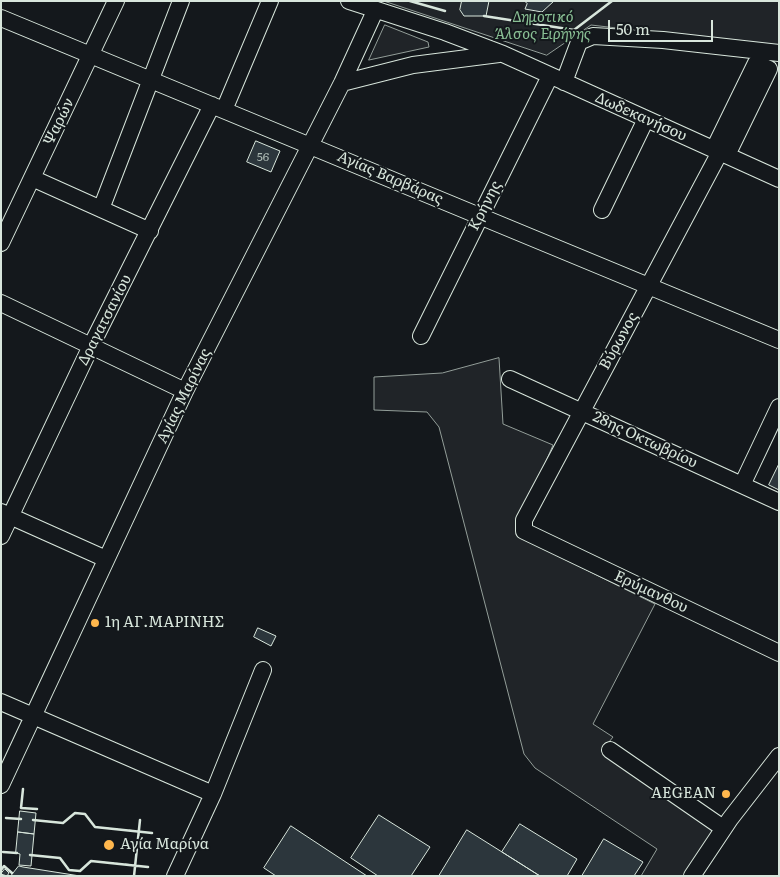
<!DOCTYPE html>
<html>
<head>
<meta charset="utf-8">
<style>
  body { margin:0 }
  #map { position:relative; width:780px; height:877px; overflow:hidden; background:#14181c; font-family:Literata,serif }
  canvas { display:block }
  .frame { position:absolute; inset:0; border:2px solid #d8e6dc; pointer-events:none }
  .scale { position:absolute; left:608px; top:20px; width:105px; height:22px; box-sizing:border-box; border:2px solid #d8e6dc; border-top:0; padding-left:6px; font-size:15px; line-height:18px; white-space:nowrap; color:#d8e6dc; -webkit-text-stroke:4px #14181c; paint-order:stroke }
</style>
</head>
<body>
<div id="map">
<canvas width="780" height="877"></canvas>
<div class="frame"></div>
<div class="scale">50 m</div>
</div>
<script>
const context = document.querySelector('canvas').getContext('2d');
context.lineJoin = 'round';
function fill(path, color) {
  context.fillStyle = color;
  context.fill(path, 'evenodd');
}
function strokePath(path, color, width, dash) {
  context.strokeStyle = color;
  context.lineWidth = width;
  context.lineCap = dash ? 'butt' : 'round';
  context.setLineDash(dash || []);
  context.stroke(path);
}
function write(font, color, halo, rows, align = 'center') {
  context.font = font + ' Literata,serif';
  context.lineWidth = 4;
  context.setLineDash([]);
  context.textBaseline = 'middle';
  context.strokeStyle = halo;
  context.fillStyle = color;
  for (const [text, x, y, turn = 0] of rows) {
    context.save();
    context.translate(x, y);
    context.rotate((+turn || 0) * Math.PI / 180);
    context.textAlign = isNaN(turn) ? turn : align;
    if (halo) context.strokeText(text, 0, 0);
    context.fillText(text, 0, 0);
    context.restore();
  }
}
const green = new Path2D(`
  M384,1H779V47L591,25L547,55Z
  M385,25L428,42L429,47L369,60Z
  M499,358L503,424L553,445L517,529L520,537L655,604L593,724L613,737L605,747L713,831L684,876H641L657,849L535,768L524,754L439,427L427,412L374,410V377L442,373Z`);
const building = new Path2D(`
  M462,1H489L486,16H464L460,10Z
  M525,1H554L542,12L525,9L527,4Z
  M256,141L280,151L271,172L247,162Z
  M779,464V490L769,485Z
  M258,628L276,636L271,646L254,637Z
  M20,811L36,813L34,834L18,832Z
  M379,815L430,847L411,876H378L351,858Z
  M520,824L577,859L567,876H540L502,852Z
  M291,826L367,876H276L264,868Z
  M467,830L502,852L540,876H439Z
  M18,832L34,834L31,866L19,865L20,854L16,853Z
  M604,839L643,862L634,876H582Z
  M19,866L23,867L80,876H11Z
  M5,869L9,873L7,876L1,874Z`);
const minor = new Path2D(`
  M349,1L445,32L503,54L779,179
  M1,18L779,340
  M564,82L579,42L593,36L663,40L779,53
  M342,83L413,65L499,54
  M224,110L270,1
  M714,149L756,63L769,69L727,155
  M720,152L524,520V531L779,653
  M32,178L150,231
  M101,209L181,1
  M602,210L646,119
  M1,243L116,1
  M1,303L185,391
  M421,336L550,76
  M510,379L779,502
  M742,485L779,407
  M1,512L106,559
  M1,536L91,346L212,105
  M1,702L213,794
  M610,750L723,828
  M1,785L185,391L342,83L375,11
  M175,876L213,794L263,670
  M692,876L730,819L779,756`);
const fence = new Path2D(`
  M34,820L63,823
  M95,827L138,831
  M30,855L60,858
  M91,861L135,865`);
const wall = new Path2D(`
  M410,1L445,11
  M484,16L574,30L612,1
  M23,789L21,808L37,809
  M6,818L21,819
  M33,820L63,823L75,813L85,814L95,827L152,833
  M3,852L17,853
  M30,855L60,858L69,870L80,871L91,861L148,867
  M1,870L4,866L12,873
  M134,876L140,820`);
const markers = [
  [95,623,5,"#ffb74d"],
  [726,794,5,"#ffb74d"],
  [109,845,6,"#ffb74d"]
];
const numberNames = [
  ["56",263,157]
];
const parkNames = [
  ["Δημοτικό",543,18],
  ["Άλσος Ειρήνης",543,35]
];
const streetNames = [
  ["Δωδεκανήσου",641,117,24],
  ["Ψαρών",59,122,-64],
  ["Αγίας Βαρβάρας",390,178,23],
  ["Κρήνης",485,206,-63],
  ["Δραγατσανίου",105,320,-63],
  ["Βύρωνος",619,341,-61],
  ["Αγίας Μαρίνας",184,396,-64],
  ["28ης Οκτωβρίου",645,440,25],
  ["Ερύμανθου",651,592,25]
];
const poiNames = [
  ["1η ΑΓ.ΜΑΡΙΝΗΣ",105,623],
  ["AEGEAN",716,794,"right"],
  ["Αγία Μαρίνα",120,845]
];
fill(green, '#202428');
strokePath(green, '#939e99', 1);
fill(building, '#2c363c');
strokePath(building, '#d8e6dc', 1);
strokePath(minor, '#d8e6dc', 18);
strokePath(minor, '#14181c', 16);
strokePath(fence, '#d8e6dc', 1, [6, 2.5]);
strokePath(wall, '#d8e6dc', 2.5);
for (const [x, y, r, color] of markers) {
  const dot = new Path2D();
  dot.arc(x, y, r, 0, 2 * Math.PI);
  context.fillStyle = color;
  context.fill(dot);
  strokePath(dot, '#14181c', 2);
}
write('12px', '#adbab4', null, numberNames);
write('italic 15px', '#8ac095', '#14181c', parkNames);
write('15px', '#d8e6dc', '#14181c', streetNames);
write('15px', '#d8e6dc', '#14181c', poiNames, 'left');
</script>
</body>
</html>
